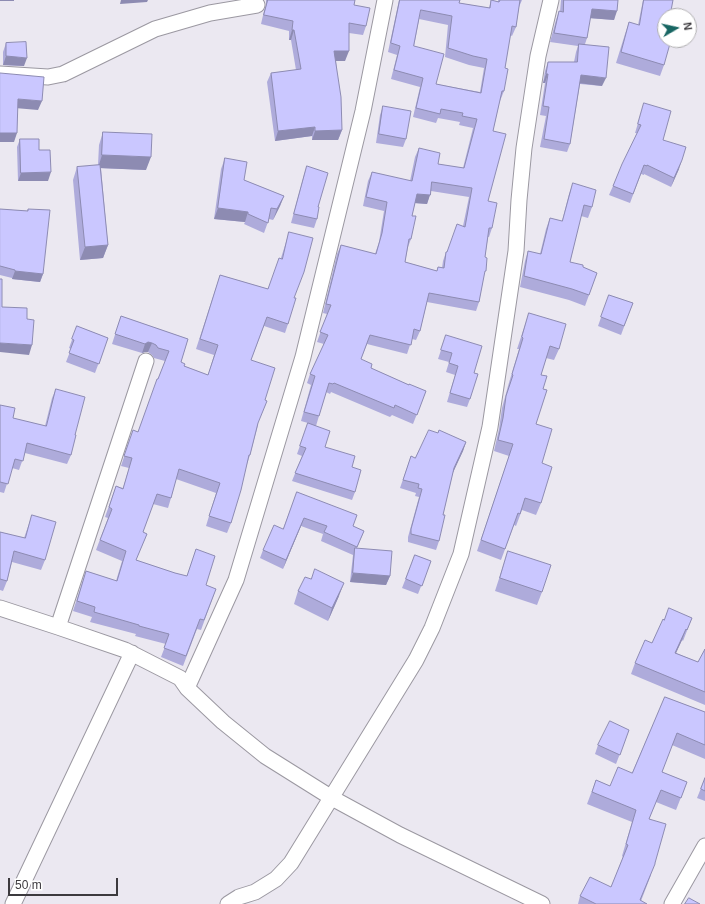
<!DOCTYPE html>
<html>
<head>
<meta charset="utf-8">
<style>
  body { margin:0 }
  #map { position:relative; width:705px; height:904px; overflow:hidden; background:#ebe8f1; font-family:Helvetica,sans-serif }
  canvas { display:block }
  .north { position:absolute; left:657px; top:8px; width:40px; height:40px; box-sizing:border-box; background:#fff; border:1px solid #b1b0b2; border-radius:50%; rotate:81deg; font-size:11px; font-weight:700; line-height:16px; text-align:center; color:#3c3a3e }
  .north::after { content:''; display:block; margin:auto; width:14px; height:18px; background:#186663; clip-path:polygon(50% 0,100% 100%,50% 72%,0 100%) }
  .scale { position:absolute; left:8px; top:878px; width:110px; height:18px; box-sizing:border-box; border:2px solid #3c3a3e; border-top:0; padding-left:5px; font-size:12px; line-height:14px; white-space:nowrap; color:#3c3a3e; -webkit-text-stroke:3px #fff; paint-order:stroke }
</style>
</head>
<body>
<div id="map">
<canvas width="705" height="904"></canvas>
<div class="north">N</div>
<div class="scale">50 m</div>
</div>
<script>
const context = document.querySelector('canvas').getContext('2d');
context.lineJoin = 'round';
function strokePath(path, color, width, dash) {
  context.strokeStyle = color;
  context.lineWidth = width;
  context.lineCap = dash ? 'butt' : 'round';
  context.setLineDash(dash || []);
  context.stroke(path);
}
function fill(path, color) {
  context.fillStyle = color;
  context.fill(path, 'evenodd');
}
const minor = new Path2D(`
  M0,74L48,77L63,74L155,29L210,13L257,5
  M0,608L58,627L125,650L180,678L187,688L223,722L265,756L332,798L400,835L542,904
  M58,627L146,361
  M187,688L236,580L303,357L363,111L385,0
  M13,904L132,653
  M228,904L239,897L255,892L276,879L291,863L416,660L432,628L461,554L490,427L516,251L519,200L524,148L538,56L551,0
  M672,904L705,846`);
const wall = new Path2D(`
  M266,0H355L354,5L366,26L363,35L349,33L345,61H336L342,130L338,140H312V136L275,141L267,82L271,73L296,70L291,40H289V31L261,24L264,11L266,5Z
  M399,0H460L459,3L489,8L491,0L498,2V0H522L519,7L516,27L512,36L510,35L505,68L504,91L500,101V100L493,131L488,201L492,228L489,237H488L485,257L484,275L479,302L476,311L427,302L420,331L416,340L412,339L407,354L367,344L361,359L371,368L409,385L426,391L413,424L392,415L390,417L331,392L330,394L326,392L316,426L325,447L352,467L355,492L352,500L292,481L302,456L297,454L308,423L301,421L311,385L307,383L310,374L324,344L317,342L327,314L323,313L337,254L341,245L375,254L379,242L384,211L363,206L368,181L372,172L410,181L415,157L419,148L438,164L463,168L473,128L459,125L460,122L438,118L436,123L413,117L420,87L391,79L397,55L388,52ZM419,19L448,25L445,57L469,65L484,68L480,92L436,84L414,46ZM431,191L469,197L463,226L447,252H446L443,261L442,268L438,267L437,271L405,262L408,247L411,239L412,216L415,203L427,204Z
  M561,0H618L614,20L590,18L587,38L585,44L602,86L580,84L570,144L567,152L540,147L546,116L540,115L545,83H543L545,71L548,62H574L576,52L578,46L550,42L556,20L559,11L560,12Z
  M643,0H673L665,16L664,65L660,76L616,63L625,34L629,22L638,25Z
  M6,43L24,66L3,65V52Z
  M644,103L663,140L679,169L671,187L644,174V175L641,174L630,203L609,195L613,186L637,133H635Z
  M383,106L406,139L403,147L376,143L380,115Z
  M103,132L146,170L101,168L108,245L103,258L80,260L73,180L77,167L98,165L99,145Z
  M20,139L39,150L48,181H18L17,147Z
  M225,158L244,180L284,196L280,206L273,220L269,219L264,233L244,224L245,222L214,219L221,169Z
  M307,166L318,207L317,219L314,228L291,223L304,175Z
  M573,183L592,207L588,218L581,216L570,262L597,273L585,306L569,300L520,287L525,261L528,251L540,254L546,229L550,218L562,221L569,194Z
  M0,209L27,211L28,209L43,274L40,282L12,279V278L0,275Z
  M289,232L294,298L288,324L285,333L264,326L251,360L258,425L250,455L247,464L231,523L227,533L206,526L216,493L176,479L171,498L168,508L153,504L143,532L147,534L136,560L175,573L187,576L196,549L206,585L216,589L201,630L197,629L183,666L161,657L166,644L135,636L136,634L90,622L92,617L73,611L86,571L116,581L122,561L96,550L108,518L105,517L116,486L123,488L129,468L121,466L133,430L138,432L165,361L154,358L152,355L148,352H145L142,353L112,344L121,316L188,339L181,362L184,366L208,375L214,355L196,349L220,275L268,289L281,258L286,242Z
  M609,295L633,303L621,335L598,326Z
  M529,313L559,349L554,360L546,358L541,375L543,389L536,424L542,463L541,503L536,515L522,510L516,526L514,525L501,560L477,551L509,456L494,451L499,429L502,408L508,386L519,349H517Z
  M77,326L108,338L95,373L66,362L71,349L69,348Z
  M446,335L474,373L470,399L467,407L447,402L455,375L446,372L449,362L438,359Z
  M56,389L75,435L71,455L67,464L25,453L19,470L12,468L4,493L0,492V405L13,418L45,426L52,398Z
  M438,433L466,442L463,451L453,472L443,515L439,541L436,550L408,542V537L419,497L415,496L416,493L400,488L411,456L415,458Z
  M297,492L353,526L364,531L357,548L390,576L386,585L350,582L353,555L321,541L323,534L301,526L283,569L260,558L263,550L283,529Z
  M32,515L45,560L41,570L12,562L7,581L3,591L0,590V532L24,538Z
  M508,551L542,592L537,605L495,591Z
  M415,555L431,561L418,594L402,588Z
  M311,579L339,596L328,621L294,604L298,591Z
  M692,618L683,641L682,640L676,653L698,662L705,649V705L631,674L635,663L652,643L664,620Z
  M665,697L705,712V759L672,745L662,772L687,782L676,810L656,802L649,819L651,875L641,901L647,904H578L580,896L611,887L623,857L622,856L632,822L587,804L596,780L610,786L632,773Z
  M629,730L616,764L595,754L598,745Z
  M705,778V801L697,798Z`);
const shadedWall = new Path2D(`
  M0,0H14V1H0Z
  M121,0H148L147,2L120,4Z
  M592,9L617,11L614,20L588,18Z
  M292,30H294L291,40H289Z
  M334,51H349L345,61H331Z
  M6,56L27,58L24,66L3,65Z
  M546,74H548L545,83H543Z
  M581,75L606,78L602,86L578,83Z
  M18,99L42,101L38,110L15,108Z
  M315,127L312,136L275,141L278,131Z
  M342,130L338,140H312L315,131Z
  M0,133H17L14,142H0Z
  M102,155L151,157L146,170L98,168Z
  M682,160L679,169L671,187L674,178Z
  M51,172L48,181H18L21,173Z
  M417,194L430,195L427,204L414,203Z
  M284,196L280,206L273,220L277,209Z
  M218,208L248,212L245,222L214,219Z
  M108,245L103,258L80,260L85,247Z
  M15,271L43,274L40,282L12,279Z
  M148,342L152,343L148,352H145L142,353L145,344Z
  M0,343L32,345L29,355L0,352Z
  M466,442L463,451L451,477L454,468Z
  M304,518L301,526L283,569L286,560Z
  M353,573L390,576L386,585L350,582Z
  M344,583L339,596L328,621L332,608Z
  M686,629L682,640L671,664L675,653Z`);
const building = new Path2D(`
  M268,0H355L354,5L370,8L366,26L349,23V51H334L341,97L342,130L315,131V127L278,131L271,73L301,69L294,30H292L293,21L264,15Z
  M400,0H460L459,3L490,8L491,0L499,2L500,0H520L516,27L512,26L505,68L508,69L504,91H502L493,131L506,134L488,201L497,203L492,228H489L485,257L487,258L486,271H485L479,302L429,293L420,331L414,329L411,345L370,335L361,359L372,364L371,368L409,385V384L426,391L417,415L395,405L394,408L334,383L333,384L329,383L319,416L304,412L315,376L310,374L328,335L320,332L331,305L326,304L341,245L376,254L382,233L387,202L366,197L372,172L412,181L419,148L440,153L438,164L464,168L477,119L462,116L463,113L441,109L440,114L416,108L423,78L394,70L400,46L391,43ZM421,10L452,16L448,48L473,56L487,59L481,93L436,84L444,54L414,46ZM432,182L472,188L465,227L457,224L447,252H446L444,268L438,267L437,271L405,262L409,239H411L416,216H412L417,194L430,195Z
  M564,0H618L617,11L592,9L587,38L554,33L559,11L563,12Z
  M644,0H673L670,16H665V40H671L664,65L621,52L629,22L639,25Z
  M26,42L27,58L6,56V43Z
  M579,44L609,47L606,78L581,75L570,144L544,139L549,107L543,106L548,74H546L548,62H577Z
  M0,73L44,77L42,101L18,99L17,133H0Z
  M644,103L671,111L663,140L686,147L682,160L674,178L647,165V166L644,165L633,194L613,186L622,164L641,125L638,124Z
  M383,106L411,111L406,139L379,134Z
  M103,132L152,134L151,157L102,155Z
  M20,139H39V150H50L51,172L21,173Z
  M225,158L247,162L244,180L284,196L277,209L271,208L268,223L248,214V212L218,208Z
  M100,165L108,245L85,247L77,167Z
  M307,166L328,173L318,207H319L317,219L294,214Z
  M573,183L596,190L592,207L584,205L570,262L583,265V267L597,273L589,295L572,289L524,276L528,251L541,254L550,218L562,221Z
  M0,209L28,211V209L50,210L43,274L15,271V270L0,266Z
  M289,232L313,238L304,272L294,298H296L288,324L267,317L251,360L275,368L265,400L267,401L258,423L250,455H249L241,490L231,523L209,516L220,483L179,469L171,498L157,494L143,532L147,534L136,560L175,573L187,576L196,549L215,556L206,585L216,589L204,620L200,619L186,656L164,648L169,634L139,626V625L94,612L95,607L77,601L86,571L117,581L126,551L100,540L112,509L109,507L116,486L123,489L132,458L124,456L133,430L138,432L157,379H158L169,351L158,348L156,345L152,343L148,342L145,344L115,334L121,316L188,339L181,362L185,364L184,366L208,375L218,345L200,339L220,275L268,289L279,258L282,259Z
  M0,279H2V307L27,308V319L34,320L32,345L0,343Z
  M609,295L633,303L624,326L601,317Z
  M529,313L566,324L559,349L550,346L541,375L547,376L543,389L547,390L536,424L552,429L542,463L552,467L541,503L525,498L520,514L518,513L505,549L481,540L513,444L498,440L503,418L506,396L513,375L512,374L523,338L522,337Z
  M77,326L108,338L99,364L69,353L74,340L72,339Z
  M446,335L482,346L474,373L478,374L470,399L450,393L458,366L449,363L452,353L441,350Z
  M56,389L85,397L75,435H76L71,455L27,443L23,461L15,459L8,484L0,482V405L15,408L13,418L46,426Z
  M308,423L330,431L325,447L355,456L352,467L361,470L355,492L295,473L306,448L300,446Z
  M429,430L438,433L439,430L466,442L454,468L443,515H445L439,541L411,534V529L422,489L418,488L419,484L403,480L411,456L415,458Z
  M297,492L357,515L353,526L364,531L357,547L324,532L327,526L304,518L286,560L263,550L274,525L283,529Z
  M32,515L56,522L45,560L14,551L7,581L0,579V532L25,538Z
  M355,548L392,551L390,576L353,573Z
  M508,551L551,565L542,592L500,578Z
  M415,555L431,561L422,586L406,579Z
  M315,569L344,583L332,608L298,591L305,577L311,579Z
  M669,608L692,618L687,630L686,629L675,653L698,662L705,649V692L635,663L645,640L652,643L663,619L664,620Z
  M665,697L705,712V745L677,733L662,772L687,782L681,798L661,790L649,819L666,824L655,863V864L640,900L647,904H596L580,896L590,877L611,887L628,845L626,844L636,810L592,792L596,780L610,786L618,767L632,773Z
  M610,721L629,730L620,755L598,745Z
  M705,778V791L701,789Z
  M689,898L700,904H685Z`);
strokePath(minor, '#9b98a1', 17);
strokePath(minor, '#fff', 15);
fill(wall, '#aeabdb');
fill(shadedWall, '#8d8bb2');
fill(building, '#cac7ff');
strokePath(building, '#8d8bb2', 1);
</script>
</body>
</html>
